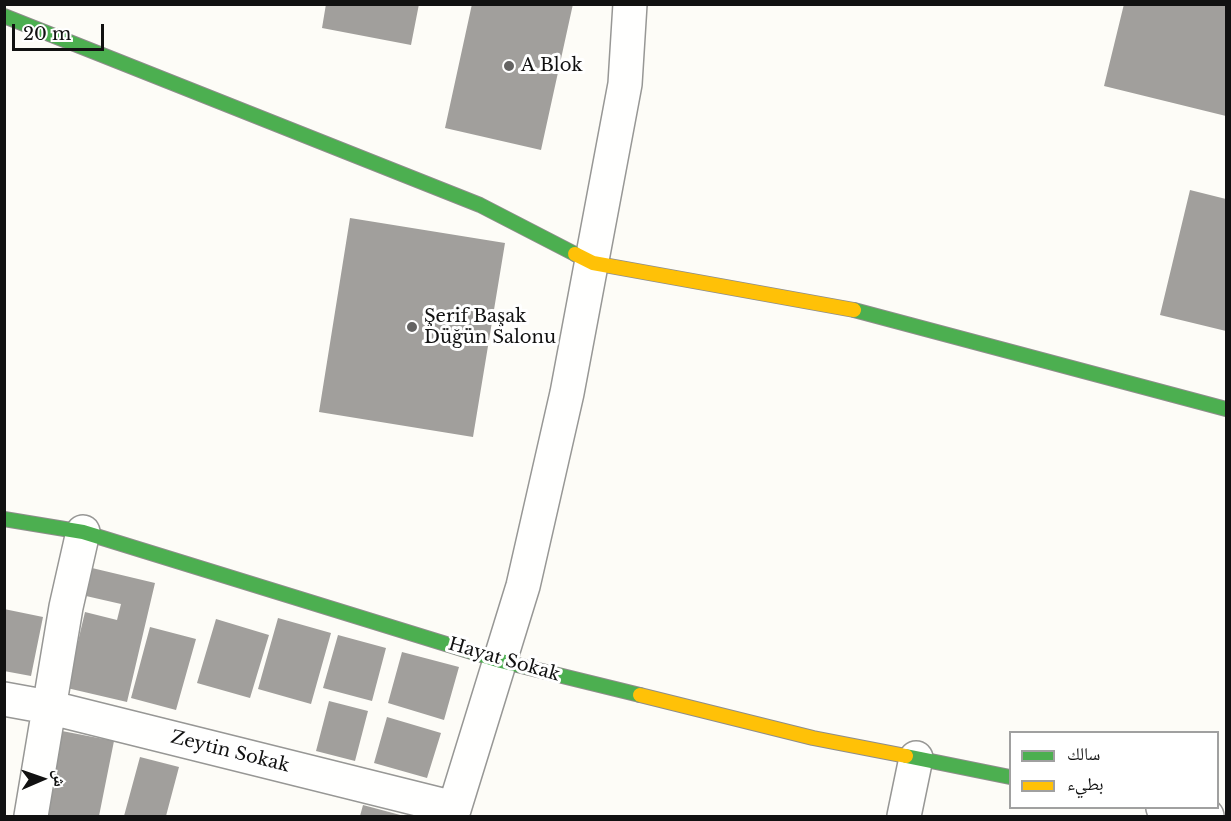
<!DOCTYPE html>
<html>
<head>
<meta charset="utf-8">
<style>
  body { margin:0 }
  #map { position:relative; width:1231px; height:821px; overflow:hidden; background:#fdfcf7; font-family:"Libre Baskerville","Noto Naskh Arabic",serif }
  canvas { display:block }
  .frame { position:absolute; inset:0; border:6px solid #111; pointer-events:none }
  .legend { position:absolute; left:1009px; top:731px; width:210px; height:78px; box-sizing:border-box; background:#fff; border:2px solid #a0a0a0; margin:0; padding:8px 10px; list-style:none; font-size:18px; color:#111 }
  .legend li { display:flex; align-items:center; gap:12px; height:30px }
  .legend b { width:30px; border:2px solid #a0a0a0 }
  .north { position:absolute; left:12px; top:749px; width:60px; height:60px; -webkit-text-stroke:4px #fff; paint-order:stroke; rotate:88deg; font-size:16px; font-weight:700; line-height:24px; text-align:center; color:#111 }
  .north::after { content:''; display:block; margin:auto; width:21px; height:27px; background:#111; clip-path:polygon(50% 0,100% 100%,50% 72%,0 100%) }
  .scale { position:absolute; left:12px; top:24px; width:92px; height:27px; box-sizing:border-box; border:3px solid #111; border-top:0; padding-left:8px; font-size:18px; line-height:21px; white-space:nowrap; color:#111; -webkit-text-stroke:4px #fff; paint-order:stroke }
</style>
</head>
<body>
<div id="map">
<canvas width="1231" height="821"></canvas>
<div class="frame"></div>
<ul class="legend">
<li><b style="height:8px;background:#4caf50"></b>سالك</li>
<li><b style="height:8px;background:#ffc107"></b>بطيء</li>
</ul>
<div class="north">ش</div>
<div class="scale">20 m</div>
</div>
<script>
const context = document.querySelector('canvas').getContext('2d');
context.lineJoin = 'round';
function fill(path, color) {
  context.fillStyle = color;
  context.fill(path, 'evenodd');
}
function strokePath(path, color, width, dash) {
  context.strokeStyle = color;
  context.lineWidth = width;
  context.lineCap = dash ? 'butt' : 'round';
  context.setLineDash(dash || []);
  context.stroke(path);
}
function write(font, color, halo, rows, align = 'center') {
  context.font = font + ' "Libre Baskerville",serif';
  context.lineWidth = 6;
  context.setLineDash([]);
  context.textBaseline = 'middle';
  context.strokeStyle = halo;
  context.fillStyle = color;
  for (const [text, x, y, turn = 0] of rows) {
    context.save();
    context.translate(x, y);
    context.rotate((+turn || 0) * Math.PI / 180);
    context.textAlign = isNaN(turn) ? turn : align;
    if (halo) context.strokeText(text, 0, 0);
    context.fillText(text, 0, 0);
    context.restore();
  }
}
const building = new Path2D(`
  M326,4H419L411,45L322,28Z
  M472,4H573L541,150L445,128Z
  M1124,4H1226V116L1104,86Z
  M1190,190L1226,199V331L1160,315Z
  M350,218L505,243L473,437L319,412Z
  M92,568L155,583L127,702L67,688L85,612L117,620L121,604L86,596Z
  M4,609L43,617L31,676L4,671Z
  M278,618L331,633L311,704L258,689Z
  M216,619L269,635L250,698L197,683Z
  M150,627L196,639L176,710L131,698Z
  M338,635L386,648L372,701L323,688Z
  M402,652L459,667L444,720L388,703Z
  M329,701L368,711L355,761L316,751Z
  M387,717L441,733L427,778L374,763Z
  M62,731L114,741L99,816H47Z
  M140,757L179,767L166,816H124Z
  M363,805L404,816H360Z`);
const street = new Path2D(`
  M4,699L48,707L454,808
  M1163,808L1207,816
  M31,816L66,607L83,532
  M452,816L523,586L567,393L625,84L630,4
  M904,816L916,758`);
const fast = new Path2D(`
  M4,16L480,205L575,254
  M854,310L1226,409
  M4,519L83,532L501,661L640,695
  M906,756L1010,777`);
const slow = new Path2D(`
  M575,254L593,263L854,310
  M640,695L813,738L906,756`);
const markers = [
  [509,66,6,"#646362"],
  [412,327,6,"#646362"]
];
const poiNames = [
  ["A Blok",521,66],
  ["Şerif Başak",424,317],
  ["Düğün Salonu",424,338]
];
const streetNames = [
  ["Hayat Sokak",504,660,16],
  ["Zeytin Sokak",230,752,14]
];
fill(building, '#a19f9c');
strokePath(street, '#979795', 36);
strokePath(fast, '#8e8d8b', 16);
strokePath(slow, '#8e8d8b', 16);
strokePath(street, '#fffffe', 33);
strokePath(fast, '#4caf50', 14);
strokePath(slow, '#ffc107', 14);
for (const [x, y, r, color] of markers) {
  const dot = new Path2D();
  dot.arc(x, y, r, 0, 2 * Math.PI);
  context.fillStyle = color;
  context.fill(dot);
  strokePath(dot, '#fff', 2);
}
write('18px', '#111', '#fff', poiNames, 'left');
write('18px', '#111', '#fff', streetNames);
</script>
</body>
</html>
